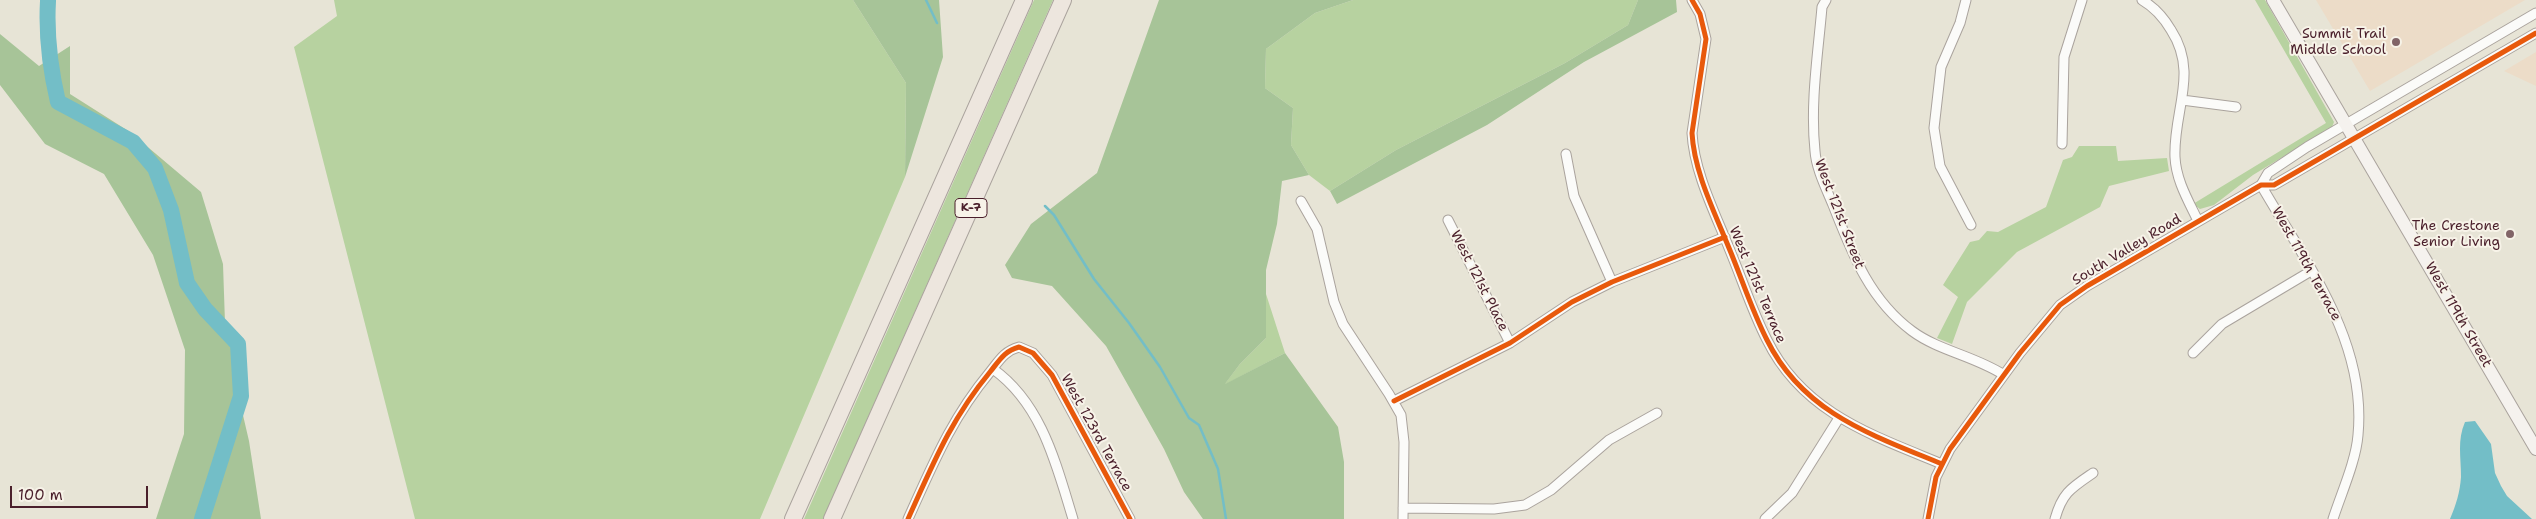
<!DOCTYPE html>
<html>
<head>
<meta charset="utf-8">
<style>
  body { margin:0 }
  #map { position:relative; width:2536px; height:519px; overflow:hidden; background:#e7e4d6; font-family:"Shantell Sans",sans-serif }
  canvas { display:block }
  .scale { position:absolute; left:10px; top:486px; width:138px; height:22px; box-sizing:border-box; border:2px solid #4a1f2b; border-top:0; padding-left:6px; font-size:15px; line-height:18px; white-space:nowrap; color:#4a1f2b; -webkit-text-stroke:4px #f7f3e8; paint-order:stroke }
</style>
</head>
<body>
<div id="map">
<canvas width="2536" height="519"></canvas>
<div class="scale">100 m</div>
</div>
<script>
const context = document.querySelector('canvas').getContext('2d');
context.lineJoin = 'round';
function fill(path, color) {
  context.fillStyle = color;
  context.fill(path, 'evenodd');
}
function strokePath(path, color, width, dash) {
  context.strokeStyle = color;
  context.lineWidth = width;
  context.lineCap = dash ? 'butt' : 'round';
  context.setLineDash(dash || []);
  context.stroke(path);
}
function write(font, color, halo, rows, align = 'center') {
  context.font = font + ' "Shantell Sans",sans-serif';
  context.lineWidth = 4;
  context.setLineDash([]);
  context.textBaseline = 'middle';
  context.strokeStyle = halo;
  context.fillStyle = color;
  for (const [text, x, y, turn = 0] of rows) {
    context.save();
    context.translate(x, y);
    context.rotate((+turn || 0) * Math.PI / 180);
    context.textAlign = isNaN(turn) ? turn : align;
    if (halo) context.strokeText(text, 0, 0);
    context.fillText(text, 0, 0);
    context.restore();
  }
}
const built = new Path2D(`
  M2316,0H2525L2370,91Z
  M2536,52V86L2504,71Z`);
const green = new Path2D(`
  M334,0H853L906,83L905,177L760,519H415L294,47L337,16Z
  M1034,0H1053L823,519H804Z
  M1353,0H1638L1628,25L1565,63L1396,150L1330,191L1309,175L1291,145L1293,108L1265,88L1266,49L1315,13Z
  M2255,0H2265L2334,122L2332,127L2253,175L2214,205L2200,209L2193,204L2326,123Z
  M2079,146H2116L2118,161L2167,158L2169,171L2109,186L2100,207L2017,252L1967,302L1952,344L1937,338L1958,297L1943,285L1970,242L1979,240L1987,231L1998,232L2046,207L2063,160L2072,157Z
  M1266,294L1285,353L1224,385L1240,364L1266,338Z`);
const forest = new Path2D(`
  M853,0H939L943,57L905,177L906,83Z
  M1159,0H1353L1315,13L1266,49L1265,88L1293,108L1291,145L1309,175L1282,181L1277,224L1266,270V338L1240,364L1225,384L1285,353L1338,427L1344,462V519H1203L1184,492L1164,449L1106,346L1052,286L1012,278L1005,265L1031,224L1097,173Z
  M1638,0H1676L1677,12L1584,62L1487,125L1337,204L1330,191L1396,150L1565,63L1628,25Z
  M0,34L39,66L70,46V94L130,132L201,192L223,264L225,323L234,349L239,398L249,441L261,519H156L184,434L185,350L153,255L104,174L45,144L0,85Z`);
const water = new Path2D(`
  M2475,421L2491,444L2495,473L2501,486L2507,496L2532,519H2450C2456,505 2460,492 2461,477C2461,457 2457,440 2465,422Z`);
const stream = new Path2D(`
  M926,0L937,23
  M1045,206L1054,215L1094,279L1129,323L1160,367L1189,418L1199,425L1218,469L1226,519`);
const river = new Path2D(`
  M48,1C46,36 50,68 58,102L133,142L155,168L171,210L187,283L205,309L238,344L241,396L202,519`);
const minor = new Path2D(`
  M1692,0L1700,14L1706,39L1692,133C1694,172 1715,213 1729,248C1742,279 1752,311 1767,340C1803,413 1872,435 1942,464
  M1826,0L1822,7C1818,54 1810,103 1815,151C1816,168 1826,188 1833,205C1852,253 1869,299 1912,331C1939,351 1975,356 2004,375
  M1966,0L1960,23L1941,67L1934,128L1940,166L1971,225
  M2142,0C2154,7 2164,18 2171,30C2199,73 2173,111 2175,157C2176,180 2188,200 2198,221
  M2182,100L2236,107
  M2062,144L2064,57L2082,0
  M1566,154L1574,196L1612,282
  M2261,185C2306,263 2367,341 2358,435C2356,461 2341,494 2333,519
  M2261,185L2268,173L2307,147L2536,13
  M1301,201L1317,229L1334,302L1343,324L1389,394L1401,415L1404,442L1403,519
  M1448,220L1510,343
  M2193,353L2222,324L2311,271
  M993,369C1042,404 1056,464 1073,519
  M1394,401L1510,343L1572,302L1612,282L1725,237
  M1403,508L1494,509L1525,505L1551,490L1609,440L1657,413
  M908,519C933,464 951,419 990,372C999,361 1004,351 1019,347L1033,353L1052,375L1130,519
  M1765,519L1792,493L1839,418
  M1928,519L1936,477L1950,449L2020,353L2060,305L2087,286L2261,185H2274L2536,33
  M2055,519C2062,493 2071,488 2093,473`);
const secondary = new Path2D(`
  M2273,0L2536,449`);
const motorway = new Path2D(`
  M793,519L1024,0
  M832,519L1063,0`);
const cycleway = new Path2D(`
  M1692,0L1700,14L1706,39L1692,133C1694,172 1715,213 1729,248C1742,279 1752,311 1767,340C1803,413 1872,435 1942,464
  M1394,401L1510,343L1572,302L1612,282L1725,237
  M908,519C933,464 951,419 990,372C999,361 1004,351 1019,347L1033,353L1052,375L1130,519
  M1928,519L1936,477L1950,449L2020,353L2060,305L2087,286L2261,185H2274L2536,33`);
const markers = [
  [2396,42,5,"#816467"],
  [2510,234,5,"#816467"]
];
const shields = [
  [971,208,32]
];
const shieldNames = [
  ["K-7",971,208]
];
const poiNames = [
  ["Summit Trail",2386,34],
  ["Middle School",2386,50],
  ["The Crestone",2500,226],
  ["Senior Living",2500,242]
];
const streetNames = [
  ["West 121st Street",1839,214,69],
  ["South Valley Road",2127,250,-31],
  ["West 119th Terrace",2306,264,61],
  ["West 121st Place",1479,281,63],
  ["West 121st Terrace",1757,285,67],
  ["West 119th Street",2458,315,60],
  ["West 123rd Terrace",1096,433,61]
];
fill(built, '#ecdcc8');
fill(green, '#b7d2a0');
fill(forest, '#a7c498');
fill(water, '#73bec7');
strokePath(stream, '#73bec7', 2.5);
strokePath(river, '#73bec7', 16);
strokePath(minor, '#aaa39d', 11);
strokePath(secondary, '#aaa39d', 14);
strokePath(motorway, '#aaa39d', 18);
strokePath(minor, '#fbfbf9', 9);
strokePath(secondary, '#f5f2ee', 12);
strokePath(motorway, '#ede6de', 16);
strokePath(cycleway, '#e8590c', 5);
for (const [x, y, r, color] of markers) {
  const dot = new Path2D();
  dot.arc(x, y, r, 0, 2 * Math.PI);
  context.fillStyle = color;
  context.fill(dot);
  strokePath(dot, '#f7f3e8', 2);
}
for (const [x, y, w] of shields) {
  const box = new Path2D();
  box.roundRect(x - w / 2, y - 9.5, w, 19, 4);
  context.fillStyle = '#f7f3e8';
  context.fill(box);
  strokePath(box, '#4a1f2b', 1);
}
write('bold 12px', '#4a1f2b', null, shieldNames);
write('14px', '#4a1f2b', '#f7f3e8', poiNames, 'right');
write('14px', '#4a1f2b', '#f7f3e8', streetNames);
</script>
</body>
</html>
